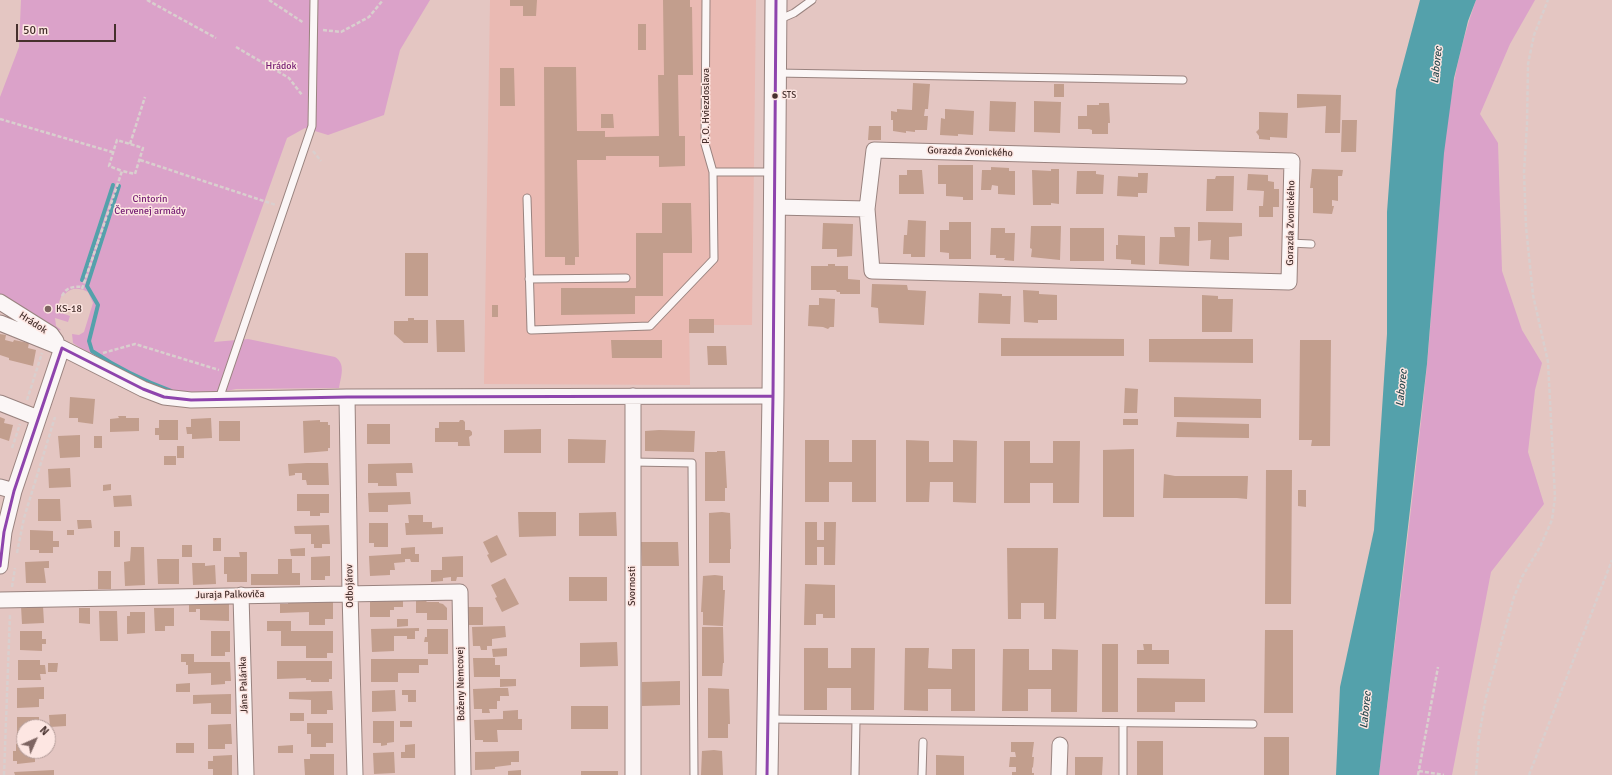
<!DOCTYPE html>
<html>
<head>
<meta charset="utf-8">
<style>
  body { margin:0 }
  #map { position:relative; width:1612px; height:775px; overflow:hidden; background:#e4c6c2; font-family:Signika,sans-serif }
  canvas { display:block }
  .north { position:absolute; left:16px; top:719px; width:40px; height:40px; box-sizing:border-box; background:#fde6e2; border:1px solid #b49d9a; border-radius:50%; rotate:45deg; font-size:11px; font-weight:700; line-height:16px; text-align:center; color:#46302d }
  .north::after { content:''; display:block; margin:auto; width:14px; height:18px; background:#7d6461; clip-path:polygon(50% 0,100% 100%,50% 72%,0 100%) }
  .scale { position:absolute; left:16px; top:24px; width:100px; height:18px; box-sizing:border-box; border:2px solid #46302d; border-top:0; padding-left:5px; font-size:12px; line-height:14px; white-space:nowrap; color:#46302d; -webkit-text-stroke:3px #fde6e2; paint-order:stroke }
</style>
</head>
<body>
<div id="map">
<canvas width="1612" height="775"></canvas>
<div class="north">N</div>
<div class="scale">50 m</div>
</div>
<script>
const context = document.querySelector('canvas').getContext('2d');
context.lineJoin = 'round';
function fill(path, color) {
  context.fillStyle = color;
  context.fill(path, 'evenodd');
}
function strokePath(path, color, width, dash) {
  context.strokeStyle = color;
  context.lineWidth = width;
  context.lineCap = dash ? 'butt' : 'round';
  context.setLineDash(dash || []);
  context.stroke(path);
}
function write(font, color, halo, rows, align = 'center') {
  context.font = font + ' Signika,sans-serif';
  context.lineWidth = 3;
  context.setLineDash([]);
  context.textBaseline = 'middle';
  context.strokeStyle = halo;
  context.fillStyle = color;
  for (const [text, x, y, turn = 0] of rows) {
    context.save();
    context.translate(x, y);
    context.rotate((+turn || 0) * Math.PI / 180);
    context.textAlign = isNaN(turn) ? turn : align;
    if (halo) context.strokeText(text, 0, 0);
    context.fillText(text, 0, 0);
    context.restore();
  }
}
const built = new Path2D(`
  M490,0H756L752,325H714L713,319H689L690,385L484,384Z`);
const green = new Path2D(`
  M21,0H430L400,50L384,115L328,135L305,128L287,138L214,342L248,339L335,357C346,364 341,376 339,388L236,389L212,394L159,389L102,363L73,343L72,334L79,335L84,332L93,303L88,292C79,288 72,287 65,294H62L56,311L70,316L68,322L55,318L56,326L61,330L56,331L0,297V97L19,47Z
  M1476,0H1535L1510,44L1480,114L1498,143L1502,271L1522,330L1542,363L1535,390L1528,452L1544,504L1491,572L1452,775H1379C1395,638 1413,502 1427,365C1439,246 1435,113 1476,0Z`);
const water = new Path2D(`
  M1420,0H1476L1468,21L1454,78L1444,153L1427,364L1379,775H1336L1340,687L1374,530L1387,334V212L1396,90Z`);
const stream = new Path2D(`
  M119,186L87,286L98,305L89,341L92,351C116,367 144,381 171,391
  M82,280L113,185`);
const building = new Path2D(`
  M510,0H537L536,16H523V6H510Z
  M663,0H690V7H692L693,75H678L679,136H685V166L659,167V156H606V160H577L579,257H575V265H565V257H545L544,67H576L577,131H605V137L659,136L658,75H664Z
  M638,24H646V50H638Z
  M500,68H514L515,106H500Z
  M913,83L930,84L928,109H925L924,116H928L927,130H915V132L906,131V133L893,131V120H891V111L897,112V109L912,110Z
  M1054,84H1064V97H1054Z
  M1297,94L1341,95L1340,133H1325L1326,106L1297,108Z
  M990,101L1016,102L1015,132L989,131Z
  M1034,101L1061,102L1060,133L1034,132Z
  M1099,103H1109L1110,123H1108V134H1092V130L1089,129H1078V116H1087V105H1099Z
  M945,109L974,111L973,135L958,134V136L940,135L941,118L945,119Z
  M1259,112L1288,113L1287,138L1270,137V140L1259,139V136L1256,132L1259,129Z
  M601,114H613L614,128H601Z
  M1342,120H1357L1356,152H1341Z
  M869,126H881V140H868Z
  M938,165H973V200H963V197L946,196V184H938Z
  M991,167L1009,168V171H1015V195L998,194V186L992,185L991,190H981L982,170H991Z
  M1051,169H1059V204L1051,203V205H1033L1032,170L1051,171Z
  M1312,169L1343,170L1342,176H1338V201L1332,200V206H1334L1332,214L1313,213V188H1310Z
  M907,170H922L924,194H899V175H907Z
  M1077,171H1096V174L1104,175L1103,194H1076Z
  M1138,173H1148L1147,193H1138V197L1117,196L1118,176L1138,177Z
  M1248,174L1268,175V181L1274,182V189H1279V207H1273V217H1259V206H1263L1264,191L1247,190Z
  M1216,176H1234L1233,211H1206L1207,179H1215Z
  M662,203H691L692,240V253H663V296H635V314L561,315V288H636V233H662Z
  M908,220L926,221L925,257H911V254H903L904,235H907Z
  M949,222H971V259H949V253L940,252V230H949Z
  M1198,222L1242,223V236L1229,237V260L1210,259L1211,240L1198,241Z
  M823,223L853,224L852,256L837,257V249H822Z
  M1031,226H1061L1060,260L1031,257L1032,249L1030,248Z
  M1174,227H1190L1189,266L1159,264L1160,237H1175Z
  M991,228H1005V233H1015L1014,261L1004,260L1005,258H996V255H990Z
  M1070,228H1104V261H1070Z
  M1118,235L1145,236V265L1131,264V260L1116,259V245H1118Z
  M405,253H428V296H405Z
  M828,264H835V266H848V279L860,280V294H840V292H837L836,290H811V266H828Z
  M872,284L907,285L908,290L926,291L924,325L879,323L878,308L871,307Z
  M1023,290L1039,291V294L1057,295V320H1038V323L1024,322Z
  M979,293L1002,294V296H1011L1010,324L978,323Z
  M1202,295L1218,296V299H1233L1232,332H1202Z
  M819,298L835,299L834,327H830L828,329L823,327L808,326L809,305H819Z
  M492,305H498V317H492Z
  M408,318H414V320H428V343H404L394,334V321H408Z
  M689,319H714V333H689Z
  M436,320H464L465,352H437Z
  M0,334L6,335L5,340L13,342L14,340L29,343L28,348L36,350L33,366L9,360V358L0,355Z
  M1001,338L1124,339V356H1001Z
  M1149,339H1253V363L1149,362Z
  M611,340H662V358H612Z
  M1300,340H1331L1330,446H1311L1312,440H1299Z
  M707,346H726L727,365H708Z
  M1125,388L1138,389L1137,413H1124Z
  M70,397L95,399L93,424L78,422V418H69Z
  M1174,397L1261,399V418L1174,417Z
  M118,416H126V418H139V431L110,432V419L119,418Z
  M0,417L5,419L4,423L13,425L9,441L0,438Z
  M211,418L212,438L192,439V434H187L186,427H191V419Z
  M1123,419H1138V425H1123Z
  M159,420H178V440H159V435H155V428H159Z
  M320,420V422H328V425H330V448H328V451L304,453L303,421Z
  M460,420H463L465,422V430H470L472,432V435L469,437L470,446H458V442H435V428H439V422H459Z
  M219,421H240V441H219Z
  M1177,422L1249,424V438L1176,437Z
  M367,424H390V444H367Z
  M541,429V453H504V430Z
  M659,430L695,431L694,452L645,451V431Z
  M80,435V457L60,458L58,436Z
  M94,436H102V448H94Z
  M568,439L606,440L605,463H568Z
  M805,440H829V462H852V440H876V502H852V482H829V502H805Z
  M906,440L929,441V462H953V440L977,441L976,503L953,502V482H930L929,502H906Z
  M1004,441H1030V463H1053V441H1080L1079,503H1053V483H1030V503H1004Z
  M177,446H184V458H177Z
  M1134,449V517H1103V450Z
  M717,451H725L727,488H725V501H705V452H717Z
  M164,456H176V465H164Z
  M307,463H328L329,485H307L306,480H302V473H295V475L289,476L288,464Z
  M412,463L413,473H396L397,486H378V483H368V464Z
  M70,468L71,487L49,488L48,469Z
  M1266,470H1292L1291,604H1265Z
  M1164,474L1175,476H1248L1247,499L1237,498H1163Z
  M111,484V490L103,491V485Z
  M1298,490H1306V507L1298,506Z
  M410,492L411,504L388,505V512H369L368,493Z
  M297,494H329V513H320V516H310V511H297Z
  M131,495L132,506L114,507L113,496Z
  M38,499H60L61,521H38Z
  M518,512H556V536L519,537Z
  M616,512L617,536H579V513Z
  M722,512L730,513L731,549H730V563H709V513Z
  M408,515H423V522H432V528L443,527V534L406,535L405,523H409Z
  M77,520H91L92,528L78,529Z
  M805,522H817V540H824V522H836L835,565H824V547H817V565H805Z
  M369,523H388V547H374V543H369Z
  M329,525L330,544H322V548H314V544H311V534H295L294,526Z
  M30,530L53,531V541H59V547H53V553H39V550H30Z
  M67,530H74V535H67Z
  M114,531H120V547H114Z
  M497,535L507,555L491,563L487,555L489,554L483,542Z
  M213,538H221V551H213Z
  M641,542H678L679,566H642Z
  M182,545H192V557H182Z
  M131,547H144L145,585L125,586L124,562L130,561Z
  M415,547V554H419V562H411L410,559H405V562L394,563L395,570H390V575L370,576L369,556L401,554V548Z
  M305,548V556H291L290,549Z
  M1007,548H1058L1056,619H1044V603H1021V619H1008Z
  M239,552H247V582H227V574H224V557H240Z
  M330,556V576H325V580H311V557Z
  M463,556V577H457L456,581H451V577L443,578V581L431,582V570H442V557Z
  M157,559H179V584H158Z
  M278,559H292V573H300V585H251V574H278Z
  M49,561V568H44L46,583H26L25,562Z
  M192,563H205V566L215,565L216,584L193,585Z
  M98,571H111V589H98Z
  M715,575L723,576V590H725L723,626L703,625V612H701L703,576Z
  M569,577H607V601H569Z
  M505,578L519,604L502,612L495,598L497,597L491,585Z
  M805,584L835,585V618H823V614H816V625H804Z
  M403,597V607H394V610H390V617H370V598Z
  M333,600V619H325V625H309V612L280,613V604H288V601Z
  M189,601H229V621L200,620V609H196V612H189Z
  M416,601H426L427,602H439V603L443,604L447,608V620H427V613H416Z
  M21,606H43L44,623L22,624Z
  M468,607H483V625H469Z
  M79,608H90V624L79,623Z
  M154,608H174V626H165V631H155Z
  M99,611H117L118,641H100Z
  M130,612H145V633L127,634V616H130Z
  M397,619H408V626L397,627Z
  M267,621H291V631H333V653H327V658H306V646H281V631H267Z
  M505,626L506,637L492,639V646H487V650H481L480,646H473L472,627Z
  M702,627H723L724,663H723L722,676H702Z
  M419,628V631H415V639H407V636H394V651L372,652L371,629Z
  M427,629H448V654H428V642H424L425,637H427Z
  M1265,630H1293V713H1264Z
  M20,631H42V639H46V644H42V651L20,650Z
  M211,631H230V652H225V656H211Z
  M617,642L618,666L580,667V643Z
  M1102,644H1118V712H1102Z
  M1143,644H1152V650H1169V664H1137V650H1144Z
  M507,648V656L493,657L492,649Z
  M804,648H828V668H851V648H875L874,710H851V688H827V710H804Z
  M905,648H929L928,668L952,669V649H975V711H951V689H928V711L904,710Z
  M1003,649H1029V670H1052V649L1078,650L1077,712H1051V689H1028V711H1002Z
  M181,654H194V662H230L231,681H225V684L211,685V673L188,674V665H186V662H181Z
  M473,658H495V665H500V677H474Z
  M371,659H428V665H419V673H398V682H371Z
  M18,660H40V665H45L46,674H40L41,680H18Z
  M277,661H332V679H329V682H311V680H306V678L277,679Z
  M48,663H58L57,672H48Z
  M1137,678L1205,679V702H1175V712H1137Z
  M500,679H516V686L500,687Z
  M680,681V705L642,706V682Z
  M190,683V692H176V684Z
  M44,687V699H39V707L17,708V688Z
  M496,688H508L509,696H500V701H497V709H489L490,713H482V709H474L473,689Z
  M708,688L729,689L730,724H728V738H708Z
  M395,690L396,711L372,712V691Z
  M402,690H416V702H408V695H402Z
  M332,691L333,710H327V714H311V700L289,699V692Z
  M231,694V714H211V703L193,704V695Z
  M571,706H608V729H571Z
  M518,710V719H522V730H497L498,742H483V740H475L474,720L503,719V711Z
  M290,713H304V721H290Z
  M66,714V726L50,727L49,715Z
  M17,717H39V727H24V736H17Z
  M373,721H394V742L387,743V745L381,746V743H373Z
  M400,721H412V727H400Z
  M307,723H333V743H326V747H311V734H307Z
  M231,724L232,744H225V749H208V725Z
  M1264,737H1289V775H1264Z
  M1137,741H1163V775H1137Z
  M1011,742H1034L1032,757H1034L1033,767L1032,768V773H1034V775H1012V772H1016V767H1009L1010,757H1016L1015,752H1011Z
  M176,743H194V753H176Z
  M16,744H24V751H35V762L17,764V761H13V751H16Z
  M415,744V758H401V752H405V745Z
  M293,745V753H278V746Z
  M714,750L722,751L723,775H701L702,751Z
  M519,751V762H511V765L495,767V769L475,770V752Z
  M394,752L395,773L374,774L373,753Z
  M310,754H334V775H305L304,759H310Z
  M232,755V775H213V769H208V761H213V756Z
  M936,755L964,756V775H936Z
  M1075,757H1103L1102,775H1075Z
  M54,770V775H15L14,772Z
  M521,770V775H508V771Z
  M581,771H618V775H581Z`);
const path = new Path2D(`
  M147,0L216,38
  M269,0L304,23
  M323,30L341,32L369,17L383,0
  M236,47L289,78L302,95
  M0,119L112,152
  M130,144L145,97
  M313,151L321,161
  M140,160L276,205
  M82,289L122,171L135,174L143,148L117,140L109,166L122,171
  M62,296C66,287 74,286 83,287
  M103,353L135,344L219,370
  M27,400L42,353
  M12,448L20,424
  M17,553L24,518L55,417
  M12,587L15,568
  M1419,771L1444,775
  M4,775L10,614
  M1418,775L1438,667
  M1476,775L1479,736L1486,697L1514,597L1522,577L1540,547L1552,520L1555,497L1548,362L1533,295L1526,227L1524,172L1527,125L1528,64L1534,35L1548,0
  M1529,775L1612,560`);
const lane = new Path2D(`
  M778,20L794,13L812,0
  M776,73L1183,80
  M713,172H773
  M527,198L531,330L650,326L714,259L713,172L705,144L706,0
  M1290,243L1311,244
  M529,279L626,278
  M219,399L312,126L314,0
  M632,462L692,463L694,775
  M769,719L1253,724
  M855,775L856,720
  M922,775L923,742
  M1123,775V723`);
const street = new Path2D(`
  M775,207L867,209L874,150L1292,161L1289,282L872,271L867,209
  M0,302L51,334L56,341
  M0,323L62,348L143,389L164,397L191,400L347,397L773,396
  M633,396V775
  M347,397L350,593L355,775
  M0,403L38,418
  M0,487L14,491
  M0,566L4,532L14,491L62,348
  M241,595L246,775
  M0,600L460,592L463,775
  M1059,775L1060,745`);
const secondary = new Path2D(`
  M767,775L773,396L776,0`);
const bus1 = new Path2D(`
  M0,566L4,532L14,491L62,348L143,389L164,397L191,400L347,397L773,396
  M767,775L773,396L776,0`);
const markers = [
  [775,96,3.5,"#46302d"],
  [48,309,4,"#7d6461"]
];
const busNames = [
  ["STS",782,96]
];
const parkNames = [
  ["Hrádok",281,66],
  ["Cintorín",150,199],
  ["Červenej armády",150,211]
];
const streetNames = [
  ["P. O. Hviezdoslava",706,106,-90],
  ["Gorazda Zvonického",970,152,2],
  ["Gorazda Zvonického",1291,223,-89],
  ["Hrádok",33,323,33],
  ["Odbojárov",350,586,-91],
  ["Svornosti",632,586,-90],
  ["Juraja Palkoviča",230,595,-1],
  ["Boženy Nemcovej",461,684,-91],
  ["Jána Palárika",244,685,-92]
];
const poiNames = [
  ["KS-18",56,309]
];
const waterNames = [
  ["Laborec",1437,65,-84],
  ["Laborec",1402,388,-84],
  ["Laborec",1366,710,-84]
];
fill(built, '#eabab3');
fill(green, '#dba2c9');
fill(water, '#54a1ab');
strokePath(stream, '#54a1ab', 4);
fill(building, '#c29e8d');
strokePath(lane, '#99837f', 9);
strokePath(street, '#99837f', 17);
strokePath(secondary, '#99837f', 23);
strokePath(path, '#d9cfce', 2.5, [4, 2]);
strokePath(lane, '#fbf6f6', 7);
strokePath(street, '#fbf6f6', 15);
strokePath(secondary, '#fbf6f6', 21);
strokePath(bus1, '#8e44ad', 3);
for (const [x, y, r, color] of markers) {
  const dot = new Path2D();
  dot.arc(x, y, r, 0, 2 * Math.PI);
  context.fillStyle = color;
  context.fill(dot);
  strokePath(dot, '#fde6e2', 1.5);
}
write('9px', '#46302d', '#fde6e2', busNames, 'left');
write('10px', '#772075', '#fde6e2', parkNames);
write('10px', '#46302d', '#fde6e2', streetNames);
write('10px', '#46302d', '#fde6e2', poiNames, 'left');
write('italic 11px', '#27484d', '#fde6e2', waterNames);
</script>
</body>
</html>
